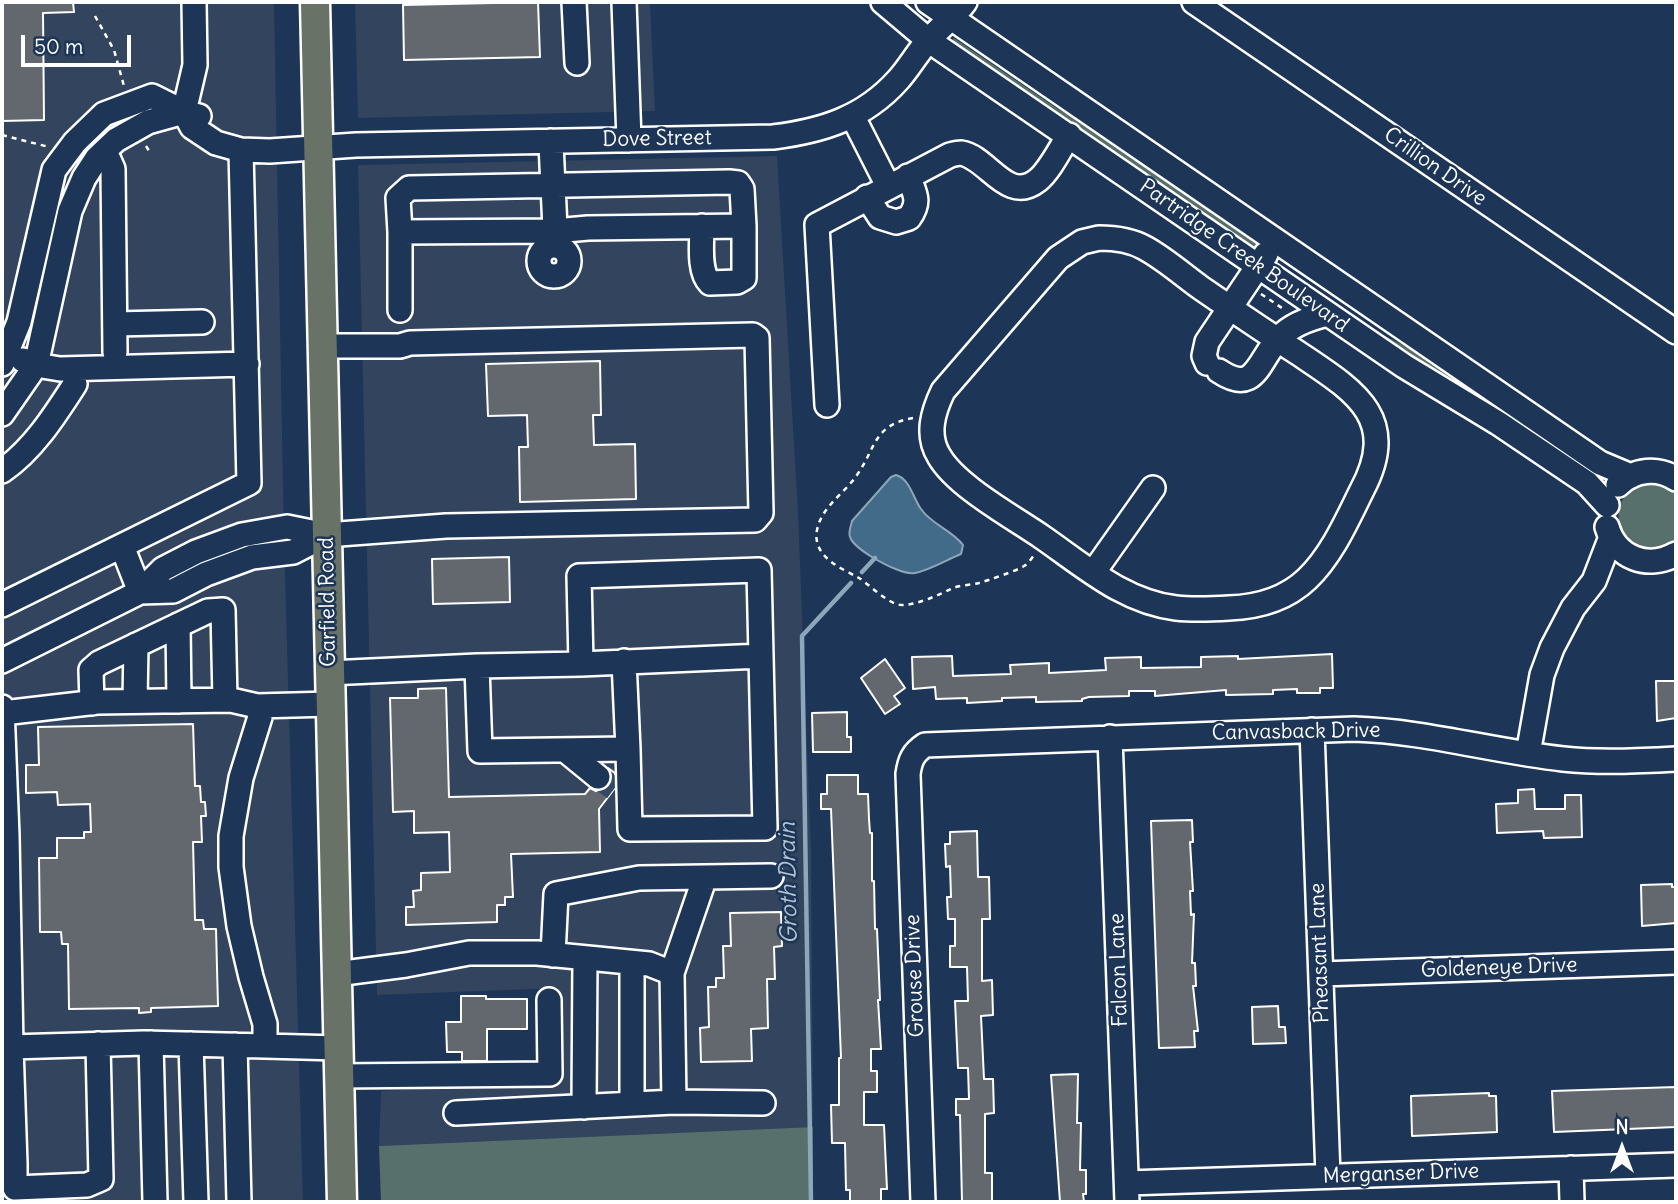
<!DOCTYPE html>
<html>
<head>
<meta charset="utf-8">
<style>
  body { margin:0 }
  #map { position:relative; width:1678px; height:1204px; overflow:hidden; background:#1d3557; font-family:Delius,sans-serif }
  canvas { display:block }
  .frame { position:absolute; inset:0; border:4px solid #fff; pointer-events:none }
  .north { position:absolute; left:1587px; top:1113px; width:70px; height:70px; -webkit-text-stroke:5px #1d3557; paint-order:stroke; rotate:0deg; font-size:19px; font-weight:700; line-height:28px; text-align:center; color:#fff }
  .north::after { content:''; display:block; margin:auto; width:24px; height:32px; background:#fff; clip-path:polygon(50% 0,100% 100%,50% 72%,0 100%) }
  .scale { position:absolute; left:21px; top:35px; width:110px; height:32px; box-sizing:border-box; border:4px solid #fff; border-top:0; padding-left:9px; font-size:21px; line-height:24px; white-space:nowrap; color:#fff; -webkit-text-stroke:5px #1d3557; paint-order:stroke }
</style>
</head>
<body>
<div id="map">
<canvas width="1678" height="1204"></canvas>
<div class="frame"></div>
<div class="north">N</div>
<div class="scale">50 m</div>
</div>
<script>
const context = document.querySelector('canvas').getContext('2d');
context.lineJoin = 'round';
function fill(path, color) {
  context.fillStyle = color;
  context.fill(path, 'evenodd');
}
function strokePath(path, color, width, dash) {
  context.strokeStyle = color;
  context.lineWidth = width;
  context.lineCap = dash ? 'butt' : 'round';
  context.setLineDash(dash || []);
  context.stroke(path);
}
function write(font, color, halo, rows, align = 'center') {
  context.font = font + ' Delius,sans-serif';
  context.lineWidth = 5;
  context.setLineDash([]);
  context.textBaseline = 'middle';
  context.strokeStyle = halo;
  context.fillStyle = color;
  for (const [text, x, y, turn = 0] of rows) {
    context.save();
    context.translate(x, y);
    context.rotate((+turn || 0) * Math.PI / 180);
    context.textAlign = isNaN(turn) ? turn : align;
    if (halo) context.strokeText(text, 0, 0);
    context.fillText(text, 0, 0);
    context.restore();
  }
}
const built = new Path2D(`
  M2,2H274L284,540L303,1202H2Z
  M355,2H650L655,111L358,118Z
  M777,156L798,511L811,850L813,1127L379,1146L381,1091L559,1082L558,988L377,995L358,165Z`);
const green = new Path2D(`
  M954,38L1058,109L1117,141L1260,242L1259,246L1254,250L950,43Z
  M1293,275L1385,336L1446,367L1593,468L1589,474L1442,379L1292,276Z
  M1646,483L1663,485L1676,494V538C1638,578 1586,503 1646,483Z
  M813,1127V1202H381L379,1146Z`);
const water = new Path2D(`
  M896,475C910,479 913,498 921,509C932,525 952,530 963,545L961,554C946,560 930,570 915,573C901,576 854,550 850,537C848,532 851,526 852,521L891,477Z`);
const stream = new Path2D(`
  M862,572L875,558
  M811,1202L802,636L851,583`);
const building = new Path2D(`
  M2,2H73L74,12L43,13L44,120L2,121Z
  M538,2L540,57L404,60L403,5Z
  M600,361L601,415H593L594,445L635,444L636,499L520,502L519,447H528L527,415L488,416L486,364Z
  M509,557L510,602L433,604L432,559Z
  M1332,654L1333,688H1320V693H1297V689L1273,690V694L1226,695V690L1155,696V691H1129V696L1089,697L1082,699V701L1036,702V697L1002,698V701L967,703V698L936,699L935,687L913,689L912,657L952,656L953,676L1011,674L1010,665L1049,663V673L1106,670L1105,658L1141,657V668L1201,667V657L1238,656V659Z
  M885,659L905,688L894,696L900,704L885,714L861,678Z
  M1656,681H1676V718L1657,721Z
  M446,688L449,797L585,794L590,788L596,791L608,786L612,779L608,768L615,773V788L599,809L600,852L511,854L513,897H505V905H497V922L406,925V907H414L413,891L421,890V873L450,872L449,832L414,833V811L393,812L390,698H418V689Z
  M847,712V737H851V752H813L812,713Z
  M193,724L195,786H200L201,802H205L206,816H201L202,842H193L195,920H203L204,929H216L218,1006L151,1008V1012L139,1013V1008L69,1009L68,944H62L61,932H40L39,858H57V838H84V832H91L90,804L58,805L57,792L26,793V765H39L38,727Z
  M827,775H858V794H868L869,819L870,833H872V881H874L875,929H877L880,1000H878L881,1049H871V1071H877V1092H864V1125H884L887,1189H881V1202H850V1190H846L845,1143H832L831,1105H839V1058H841L831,809H821V794H827Z
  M1534,789L1535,809H1565V795H1581L1582,837L1544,838L1543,831L1497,833L1496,804L1518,803V790Z
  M1192,820L1193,842H1190L1193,891H1190L1191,915L1194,914L1192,963H1195L1196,986H1193L1198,1031H1194L1195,1047L1159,1048L1151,821Z
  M977,831L978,877H989L990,919H982V981L992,980L993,1015L981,1016L984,1079H993L994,1113L985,1114V1173H992V1202H962L960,1115H956V1099H969L968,1068H958L955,1001H968L967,967H950V946H955V919H948L947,897H951L950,866L946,867L945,844H950V832Z
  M1672,884V887H1676V923L1642,926L1641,885Z
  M781,912L782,946L774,947L775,979H767L768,1028L751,1029L752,1061L701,1062L700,1028L709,1027L708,987H716V978H724L723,946H731L730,913Z
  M461,996H486V999H527V1029H487V1061H462V1052H447L446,1022H461Z
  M1278,1006L1279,1027H1285L1286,1043L1253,1044L1252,1007Z
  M1078,1074L1077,1123H1081L1080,1170H1086V1194H1083L1084,1202H1060L1051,1075Z
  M1676,1087V1127L1554,1132L1552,1091Z
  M1489,1093V1096H1496L1497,1132L1412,1136L1411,1096Z`);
const minorTunnel = new Path2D(`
  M598,777L614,789`);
const path = new Path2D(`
  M95,16L114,50L124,86
  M2,135L49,147
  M146,146L151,154
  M1261,294L1285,310
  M913,418C873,425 876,448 857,475C844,494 822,506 817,530C812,557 841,568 859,578C870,585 890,606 903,605C920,604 938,595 953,588C961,585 971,585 979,583C986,581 1019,570 1024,566C1028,564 1032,558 1034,555`);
const minor = new Path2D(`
  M574,2L577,63
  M624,2L629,140
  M883,2L928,40L1404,366L1498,423L1587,483L1607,505
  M928,2L1600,463L1631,476
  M1194,2L1676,332
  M184,112L192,127L216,143L241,150L270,151L356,145L773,137C822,131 864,118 898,80C909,68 917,53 928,41C940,27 954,17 965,2
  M184,112L195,65L194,2
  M853,117L888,186
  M551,141C552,171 554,201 555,231L588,228L744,226L742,189L738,183L729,182L409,188L398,198L400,232L555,231V246
  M105,151L113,169L115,352
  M867,197L880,217L896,222L909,218C921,201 915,194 908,176
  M702,226C702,242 698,271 710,283L737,282L744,278V226
  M400,232V310
  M1099,238C1115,238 1131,240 1145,248C1165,259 1183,275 1201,288C1233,310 1265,332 1298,353C1353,390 1401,417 1362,490C1347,520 1332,555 1307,579C1286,599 1258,607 1229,608C1212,609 1194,610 1176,608C1124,602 1084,566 1042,537C1013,517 956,486 939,456C926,435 933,412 943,391L1058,258L1082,242Z
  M539 261a15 15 0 1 1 30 0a15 15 0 1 1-30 0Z
  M115,324L202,322
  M23,360L36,365L60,369L247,364
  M1207,363L1204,356L1207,342L1266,254
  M2,364L19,322L54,170L75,142L104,114L152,96L184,112L199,116
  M1219,371C1256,396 1258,360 1279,338C1292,324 1310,318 1328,314
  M827,405L817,225L950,155C954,154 958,153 961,153C988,157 1007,205 1038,180C1050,170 1060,149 1069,135
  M2,414L36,365L70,211L84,178L97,158L116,140L148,122L184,112
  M2,471C33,450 55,415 75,384
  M1618,485C1634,469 1658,467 1676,479
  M1607,527C1616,558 1648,570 1676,554
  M122,546L140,592
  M1093,573L1153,488
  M140,592L173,591L206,574L252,557L293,552L326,535
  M2,605L249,483L241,150
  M178,625L179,701
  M2,661L140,592L163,569L196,552L242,535L287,527L326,535L446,526L755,520L761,513L757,338L753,335L410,343L400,346H322
  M624,661L628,749
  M581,664L761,656
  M329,673L477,666L581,664L579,576L759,570L765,828L630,829L628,749L480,751L477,666
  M135,701L136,645
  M92,703L91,670L99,663L208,611L223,610L225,700
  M257,706L330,704
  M2,707L7,836L11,1047L144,1043L265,1046V1024L251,977L239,926L231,867V836L241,778L260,717L257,706L231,700L97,702L3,713
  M1312,730L1328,1176
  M1110,737L1127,1202
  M565,750L598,777
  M1528,754L1542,675L1552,648L1573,608L1594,581L1611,537
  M553,955L556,894L639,878L771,876
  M632,963V1104
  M672,973L705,877
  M336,974L406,965L469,953H537L649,964L672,973L674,1102L456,1113
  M1321,974L1676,962
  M151,1043L155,1202
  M191,1044L196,1202
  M235,1045L239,1202
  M265,1046L338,1048
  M339,1076L550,1074L549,1000
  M674,1102L763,1103
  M584,1107L585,958
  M2,1164H15L11,1047
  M15,1164V1188L87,1185L101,1179L98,1044
  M1571,1168L1572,1202
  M1127,1183L1676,1165
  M923,1202L908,774C910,760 913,753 925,745L1354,729C1424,731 1492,751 1563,759C1600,763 1638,761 1676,759`);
const major = new Path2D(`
  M315,2L342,1202`);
const streetNames = [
  ["Dove Street",657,139,-1],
  ["Crillion Drive",1435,167,35],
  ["Partridge Creek Boulevard",1244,256,35],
  ["Garfield Road",328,602,-91],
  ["Canvasback Drive",1296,732,-1],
  ["Pheasant Lane",1320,953,-92],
  ["Goldeneye Drive",1499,968,-2],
  ["Falcon Lane",1119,970,-92],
  ["Grouse Drive",915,976,-92],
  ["Merganser Drive",1401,1174,-2]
];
const waterNames = [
  ["Groth Drain",789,883,-91]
];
fill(built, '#32445e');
fill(green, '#57706c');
fill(water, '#426b8a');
strokePath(water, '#8ea6b9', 2);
strokePath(stream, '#8ea6b9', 4.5);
fill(building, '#62686d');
strokePath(building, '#fff', 2);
strokePath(minorTunnel, '#344968', 23, [23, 11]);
strokePath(minor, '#fff', 28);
strokePath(major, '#fff', 33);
strokePath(path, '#fff', 2.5, [5, 5]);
strokePath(minor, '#1d3557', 23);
strokePath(major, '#697266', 28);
write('21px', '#fff', '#1d3557', streetNames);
write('italic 23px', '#b3c4d0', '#1d3557', waterNames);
</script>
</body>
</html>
